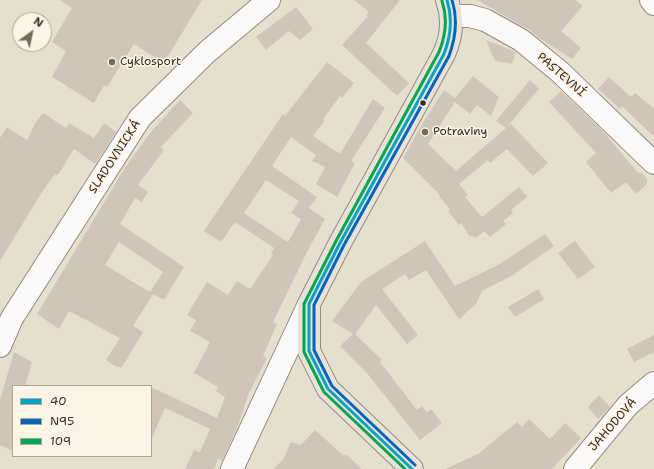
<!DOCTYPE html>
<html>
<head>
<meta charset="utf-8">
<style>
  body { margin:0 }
  #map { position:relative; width:654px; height:469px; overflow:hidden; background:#e5dfce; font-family:"Shantell Sans",sans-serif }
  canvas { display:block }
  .legend { position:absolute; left:12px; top:385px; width:140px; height:72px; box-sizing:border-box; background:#fcf5e5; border:1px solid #afa495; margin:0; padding:5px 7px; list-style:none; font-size:12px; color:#3b2a1e }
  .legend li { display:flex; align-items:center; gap:8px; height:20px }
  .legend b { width:20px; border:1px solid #afa495 }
  .north { position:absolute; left:12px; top:12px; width:40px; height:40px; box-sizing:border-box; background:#fcf5e5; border:1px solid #afa495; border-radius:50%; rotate:33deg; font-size:11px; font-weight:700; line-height:16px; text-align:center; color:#3b2a1e }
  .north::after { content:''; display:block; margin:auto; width:14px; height:18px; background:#76695c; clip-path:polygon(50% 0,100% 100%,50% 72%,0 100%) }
</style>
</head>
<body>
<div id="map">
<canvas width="654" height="469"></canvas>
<ul class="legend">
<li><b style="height:5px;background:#03a3c5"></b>40</li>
<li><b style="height:5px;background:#0065bd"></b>N95</li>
<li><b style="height:5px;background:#00a651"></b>109</li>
</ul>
<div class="north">N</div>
</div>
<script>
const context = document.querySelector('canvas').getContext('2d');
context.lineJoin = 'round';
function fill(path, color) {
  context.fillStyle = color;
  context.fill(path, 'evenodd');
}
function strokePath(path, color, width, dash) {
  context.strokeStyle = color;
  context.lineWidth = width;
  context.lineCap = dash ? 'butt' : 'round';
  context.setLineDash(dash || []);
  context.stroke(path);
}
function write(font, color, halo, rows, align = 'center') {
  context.font = font + ' "Shantell Sans",sans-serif';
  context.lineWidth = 3;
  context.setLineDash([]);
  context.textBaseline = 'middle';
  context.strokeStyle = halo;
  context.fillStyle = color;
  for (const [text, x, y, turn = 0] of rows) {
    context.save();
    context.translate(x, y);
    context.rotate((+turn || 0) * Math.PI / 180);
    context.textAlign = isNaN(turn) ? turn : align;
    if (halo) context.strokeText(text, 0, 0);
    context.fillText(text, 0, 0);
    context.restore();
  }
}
const building = new Path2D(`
  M60,0H202L164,63L134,44L107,87L104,85L94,103L52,77L66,51L52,42L72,8Z
  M354,0H400L366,43L409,83L397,96L342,45L368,16L366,15L369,12Z
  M478,0H575L583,6L561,31L581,48L572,59L539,38L526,27V28L506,17Z
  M296,7L313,29L300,40L289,31L266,50L256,37Z
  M486,40L516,52L512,64L495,61Z
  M327,62L354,83L342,98L340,96L323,119L325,120L313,136L340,154L373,99L385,108L351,161L355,163L337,197L316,184L325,167L312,161L316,155L291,137L272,166L317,197L309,208L325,219L307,252L273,322L277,324L263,356L267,358L249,393L237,428L222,461L218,459L214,469H185L194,450L200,452L210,429L165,408L151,440V387L217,418L225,397L216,391L218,387L194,373L210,342L190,331L196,320L187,315L207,282L228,295L237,281L250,289L273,255L271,253L274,248L235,222L221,242L204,231L283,114L285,116ZM266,180L299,201L291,213L301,219L288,242L244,213Z
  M473,76L499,97L491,116L477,105L470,114L455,102L428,144L456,171L506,128L496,121L530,80L539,89L506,128L511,124L548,163L533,176L507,149L490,163L488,160L459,184L468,195L465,197L482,217L519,187L527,197L511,210L513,213L503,221L506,224L490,237L485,231L475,238L472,235L470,237L461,223L459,225L448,211L450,209L439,196L440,195L403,158L424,121L444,90L455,98Z
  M609,77L631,97L635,93L654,109V137L622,106L620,109L598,89Z
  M561,91L603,131L638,173H642L647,179V184L636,194L626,182L611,193L586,162L596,153L549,102Z
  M180,100L193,113L161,147L164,150L138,185L148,192L142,202L135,198L120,224L184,267L164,300L153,294L133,326L143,332L122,367H117L106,360L120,338L69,311L59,329L37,314L124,169L150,133ZM119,242L163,272L150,292L105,265Z
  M43,113L66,128L69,123L94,138L104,123L116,132L95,164L74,149L58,175L55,174L42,192L0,261V138L7,127L27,140L36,122Z
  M545,234L554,246L513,275L482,291L476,304L459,319L426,270L409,280L405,274L382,289L418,335L407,344L376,305L355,334L382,360L380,362L417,410L422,406L427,413L431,409L442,423L420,440L367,373L340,346L353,334L332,321L361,282L425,241L455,286L498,265Z
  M575,241L595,267L578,279L558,253Z
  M538,289L544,299L515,317L508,307Z
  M654,335V352L634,362L627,349Z
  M14,352L32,362L25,386H13V451L0,445V400Z
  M599,395L610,407L598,419L588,407Z
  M529,419L550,439L565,423L581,438L552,469H445L478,454L517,422L522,427Z
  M315,430L344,456L346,454L362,469H274L284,458L291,442L301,445Z`);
const minor = new Path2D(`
  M651,0L654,4
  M452,16H470L485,20L521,40L560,72L654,163
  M0,346L12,318L140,118L207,52L269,0
  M232,469L309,304
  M575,469L628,405L654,383`);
const major = new Path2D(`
  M412,469L328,389L309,351V304L340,243L444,54C452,36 454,19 447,0`);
const bus1 = new Path2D(`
  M412,469L328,389L309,351V304L340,243L444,54C451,36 453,19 447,0`);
const bus2 = new Path2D(`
  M415,465L332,386L314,350V305L344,245L449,56C456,37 458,19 452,0`);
const bus3 = new Path2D(`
  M405,469L324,392L304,352V304L336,241L439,52C446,35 448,19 442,1`);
const markers = [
  [112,62,4,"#76695c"],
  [423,103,3.5,"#3b2a1e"],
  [425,132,4,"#76695c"]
];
const poiNames = [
  ["Cyklosport",120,62],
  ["Potraviny",433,132]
];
const streetNames = [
  ["PASTEVNÍ",561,75,41],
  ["SLADOVNICKÁ",115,157,-57],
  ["JAHODOVÁ",613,425,-49]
];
fill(building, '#d0c6b8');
strokePath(minor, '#918b80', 24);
strokePath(major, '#918b80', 24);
strokePath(minor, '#fbfaf8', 22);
strokePath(major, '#eae2d6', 22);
strokePath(bus1, '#03a3c5', 3);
strokePath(bus2, '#0065bd', 3);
strokePath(bus3, '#00a651', 3);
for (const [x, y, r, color] of markers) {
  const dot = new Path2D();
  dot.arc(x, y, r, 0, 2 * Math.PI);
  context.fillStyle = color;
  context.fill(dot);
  strokePath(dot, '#fcf5e5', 1.5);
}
write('12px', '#3b2a1e', '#fcf5e5', poiNames, 'left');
write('12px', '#3b2a1e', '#fcf5e5', streetNames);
</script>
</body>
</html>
